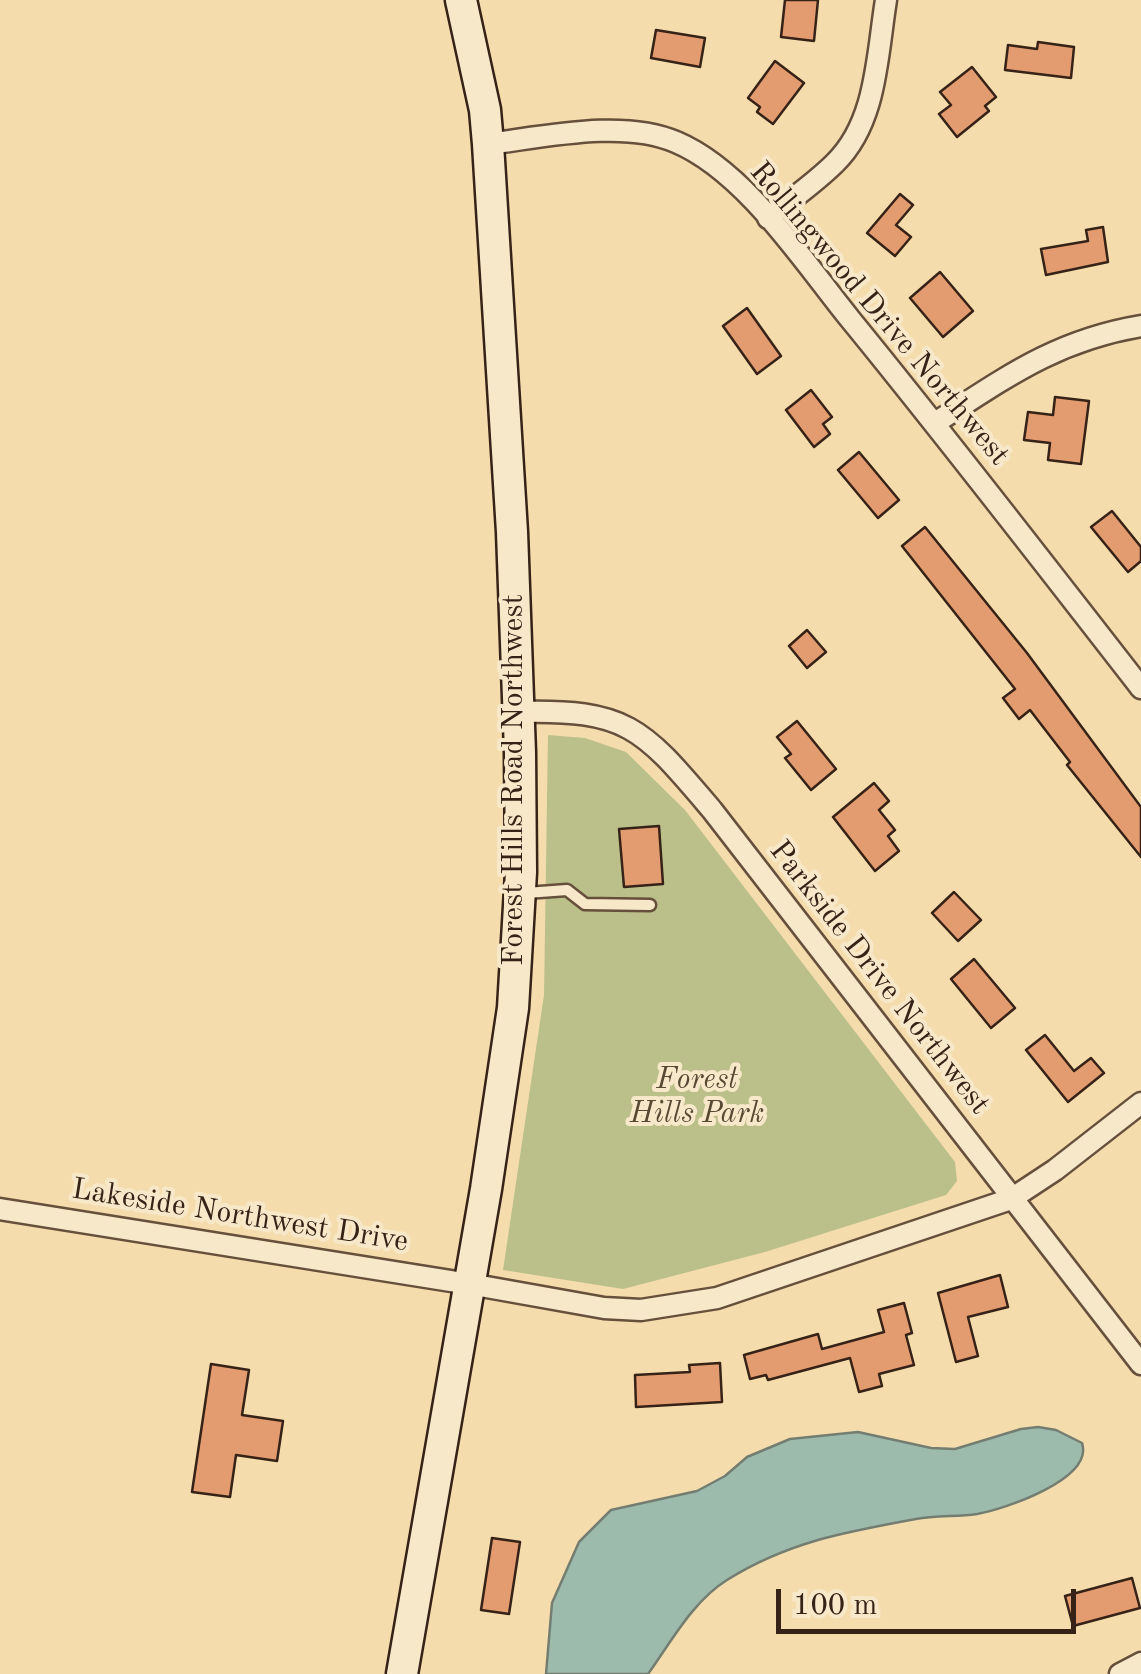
<!DOCTYPE html>
<html>
<head>
<meta charset="utf-8">
<style>
  body { margin:0 }
  #map { position:relative; width:1141px; height:1674px; overflow:hidden; background:#f5dcad; font-family:"Old Standard TT",serif }
  canvas { display:block }
  .scale { position:absolute; left:776px; top:1589px; width:300px; height:45px; box-sizing:border-box; border:5px solid #362217; border-top:0; padding-left:12px; font-size:30px; line-height:35px; white-space:nowrap; color:#362217; -webkit-text-stroke:8px #f8e8ca; paint-order:stroke }
</style>
</head>
<body>
<div id="map">
<canvas width="1141" height="1674"></canvas>
<div class="scale">100 m</div>
</div>
<script>
const context = document.querySelector('canvas').getContext('2d');
context.lineJoin = 'round';
function fill(path, color) {
  context.fillStyle = color;
  context.fill(path, 'evenodd');
}
function strokePath(path, color, width, dash) {
  context.strokeStyle = color;
  context.lineWidth = width;
  context.lineCap = dash ? 'butt' : 'round';
  context.setLineDash(dash || []);
  context.stroke(path);
}
function write(font, color, halo, rows, align = 'center') {
  context.font = font + ' "Old Standard TT",serif';
  context.lineWidth = 8;
  context.setLineDash([]);
  context.textBaseline = 'middle';
  context.strokeStyle = halo;
  context.fillStyle = color;
  for (const [text, x, y, turn = 0] of rows) {
    context.save();
    context.translate(x, y);
    context.rotate((+turn || 0) * Math.PI / 180);
    context.textAlign = isNaN(turn) ? turn : align;
    if (halo) context.strokeText(text, 0, 0);
    context.fillText(text, 0, 0);
    context.restore();
  }
}
const green = new Path2D(`
  M548,735L585,738L626,752L685,810L955,1162L957,1181L946,1195L765,1252L623,1289L503,1270L544,995Z`);
const water = new Path2D(`
  M1038,1427L1056,1430L1082,1443C1094,1479 1005,1509 977,1514C957,1517 936,1515 916,1519C884,1525 850,1531 818,1540C787,1549 754,1563 727,1580C693,1601 671,1642 648,1674H546L552,1603L579,1542L611,1510L697,1491L725,1476L747,1457L790,1439L858,1432L931,1448L955,1449L1021,1429Z`);
const building = new Path2D(`
  M785,0H818L814,41L781,37Z
  M656,30L705,38L700,67L651,58Z
  M1038,42L1074,47L1071,78L1005,70L1008,45L1037,49Z
  M775,61L804,83L773,124L757,112L760,107L748,98Z
  M972,67L996,97L985,106L989,111L957,137L939,114L951,105L940,92Z
  M900,194L913,205L896,225L911,237L895,256L867,233Z
  M1103,227L1108,262L1046,275L1041,249L1088,241L1086,230Z
  M940,272L973,311L943,337L910,298Z
  M747,308L781,356L757,374L723,326Z
  M811,390L832,417L823,424L830,434L814,447L786,410Z
  M1055,397L1089,401L1081,464L1048,460L1050,443L1024,440L1028,412L1053,415Z
  M859,452L899,500L878,518L838,470Z
  M1112,511L1141,547V561L1128,572L1091,527Z
  M925,527L1027,653L1141,807V857L1067,765L1070,762L1030,710L1019,719L1003,698L1015,689L902,546Z
  M807,630L826,652L807,668L789,646Z
  M797,721L836,769L811,790L785,758L791,754L777,737Z
  M874,783L889,801L879,810L895,830L888,836L899,851L875,871L833,817Z
  M659,826L663,884L624,887L619,829Z
  M954,892L981,920L958,941L932,913Z
  M974,959L1015,1008L991,1028L951,979Z
  M1045,1035L1074,1071L1091,1058L1104,1073L1068,1102L1026,1050Z
  M1000,1275L1008,1307L968,1317L978,1356L956,1362L938,1293Z
  M904,1303L912,1333L906,1335L914,1365L879,1374L882,1386L859,1392L850,1358L768,1380L766,1375L750,1379L744,1355L818,1334L822,1349L884,1332L878,1310Z
  M720,1363L722,1402L636,1407L635,1375L690,1372L689,1365Z
  M211,1364L249,1370L242,1415L283,1421L277,1461L236,1455L230,1497L192,1492Z
  M492,1538L520,1542L509,1614L481,1610Z
  M1132,1578L1140,1608L1073,1626L1065,1596Z`);
const lane = new Path2D(`
  M526,893L567,890L585,904L650,905`);
const street = new Path2D(`
  M488,144C544,137 623,119 676,142C745,171 803,261 850,319C949,440 1045,565 1141,688
  M768,218C790,200 815,183 835,163C877,122 877,55 886,0
  M935,423C1005,378 1056,340 1141,326
  M518,712C629,709 643,729 712,810L1141,1364
  M0,1209L470,1284L604,1308L641,1310L717,1298L1011,1199L1055,1170L1141,1103
  M1120,1674L1141,1663`);
const secondary = new Path2D(`
  M402,1674L486,1189L513,1008L521,872L520,753L512,532L488,144L485,110L461,0`);
const streetNames = [
  ["Rollingwood Drive Northwest",879,314,50],
  ["Forest Hills Road Northwest",514,780,-90],
  ["Parkside Drive Northwest",879,978,52],
  ["Lakeside Northwest Drive",240,1216,9]
];
const parkNames = [
  ["Forest",697,1080],
  ["Hills Park",697,1114]
];
fill(green, '#bbc08a');
fill(water, '#9cbbad');
strokePath(water, '#737e71', 2.5);
fill(building, '#e39c6f');
strokePath(building, '#362217', 2.5);
strokePath(lane, '#66503c', 15);
strokePath(street, '#66503c', 25);
strokePath(secondary, '#362217', 35);
strokePath(lane, '#f8e8ca', 10);
strokePath(street, '#f8e8ca', 20);
strokePath(secondary, '#f8e8ca', 30);
write('30px', '#362217', '#f8e8ca', streetNames);
write('italic 30px', '#574a34', '#f8e8ca', parkNames);
</script>
</body>
</html>
